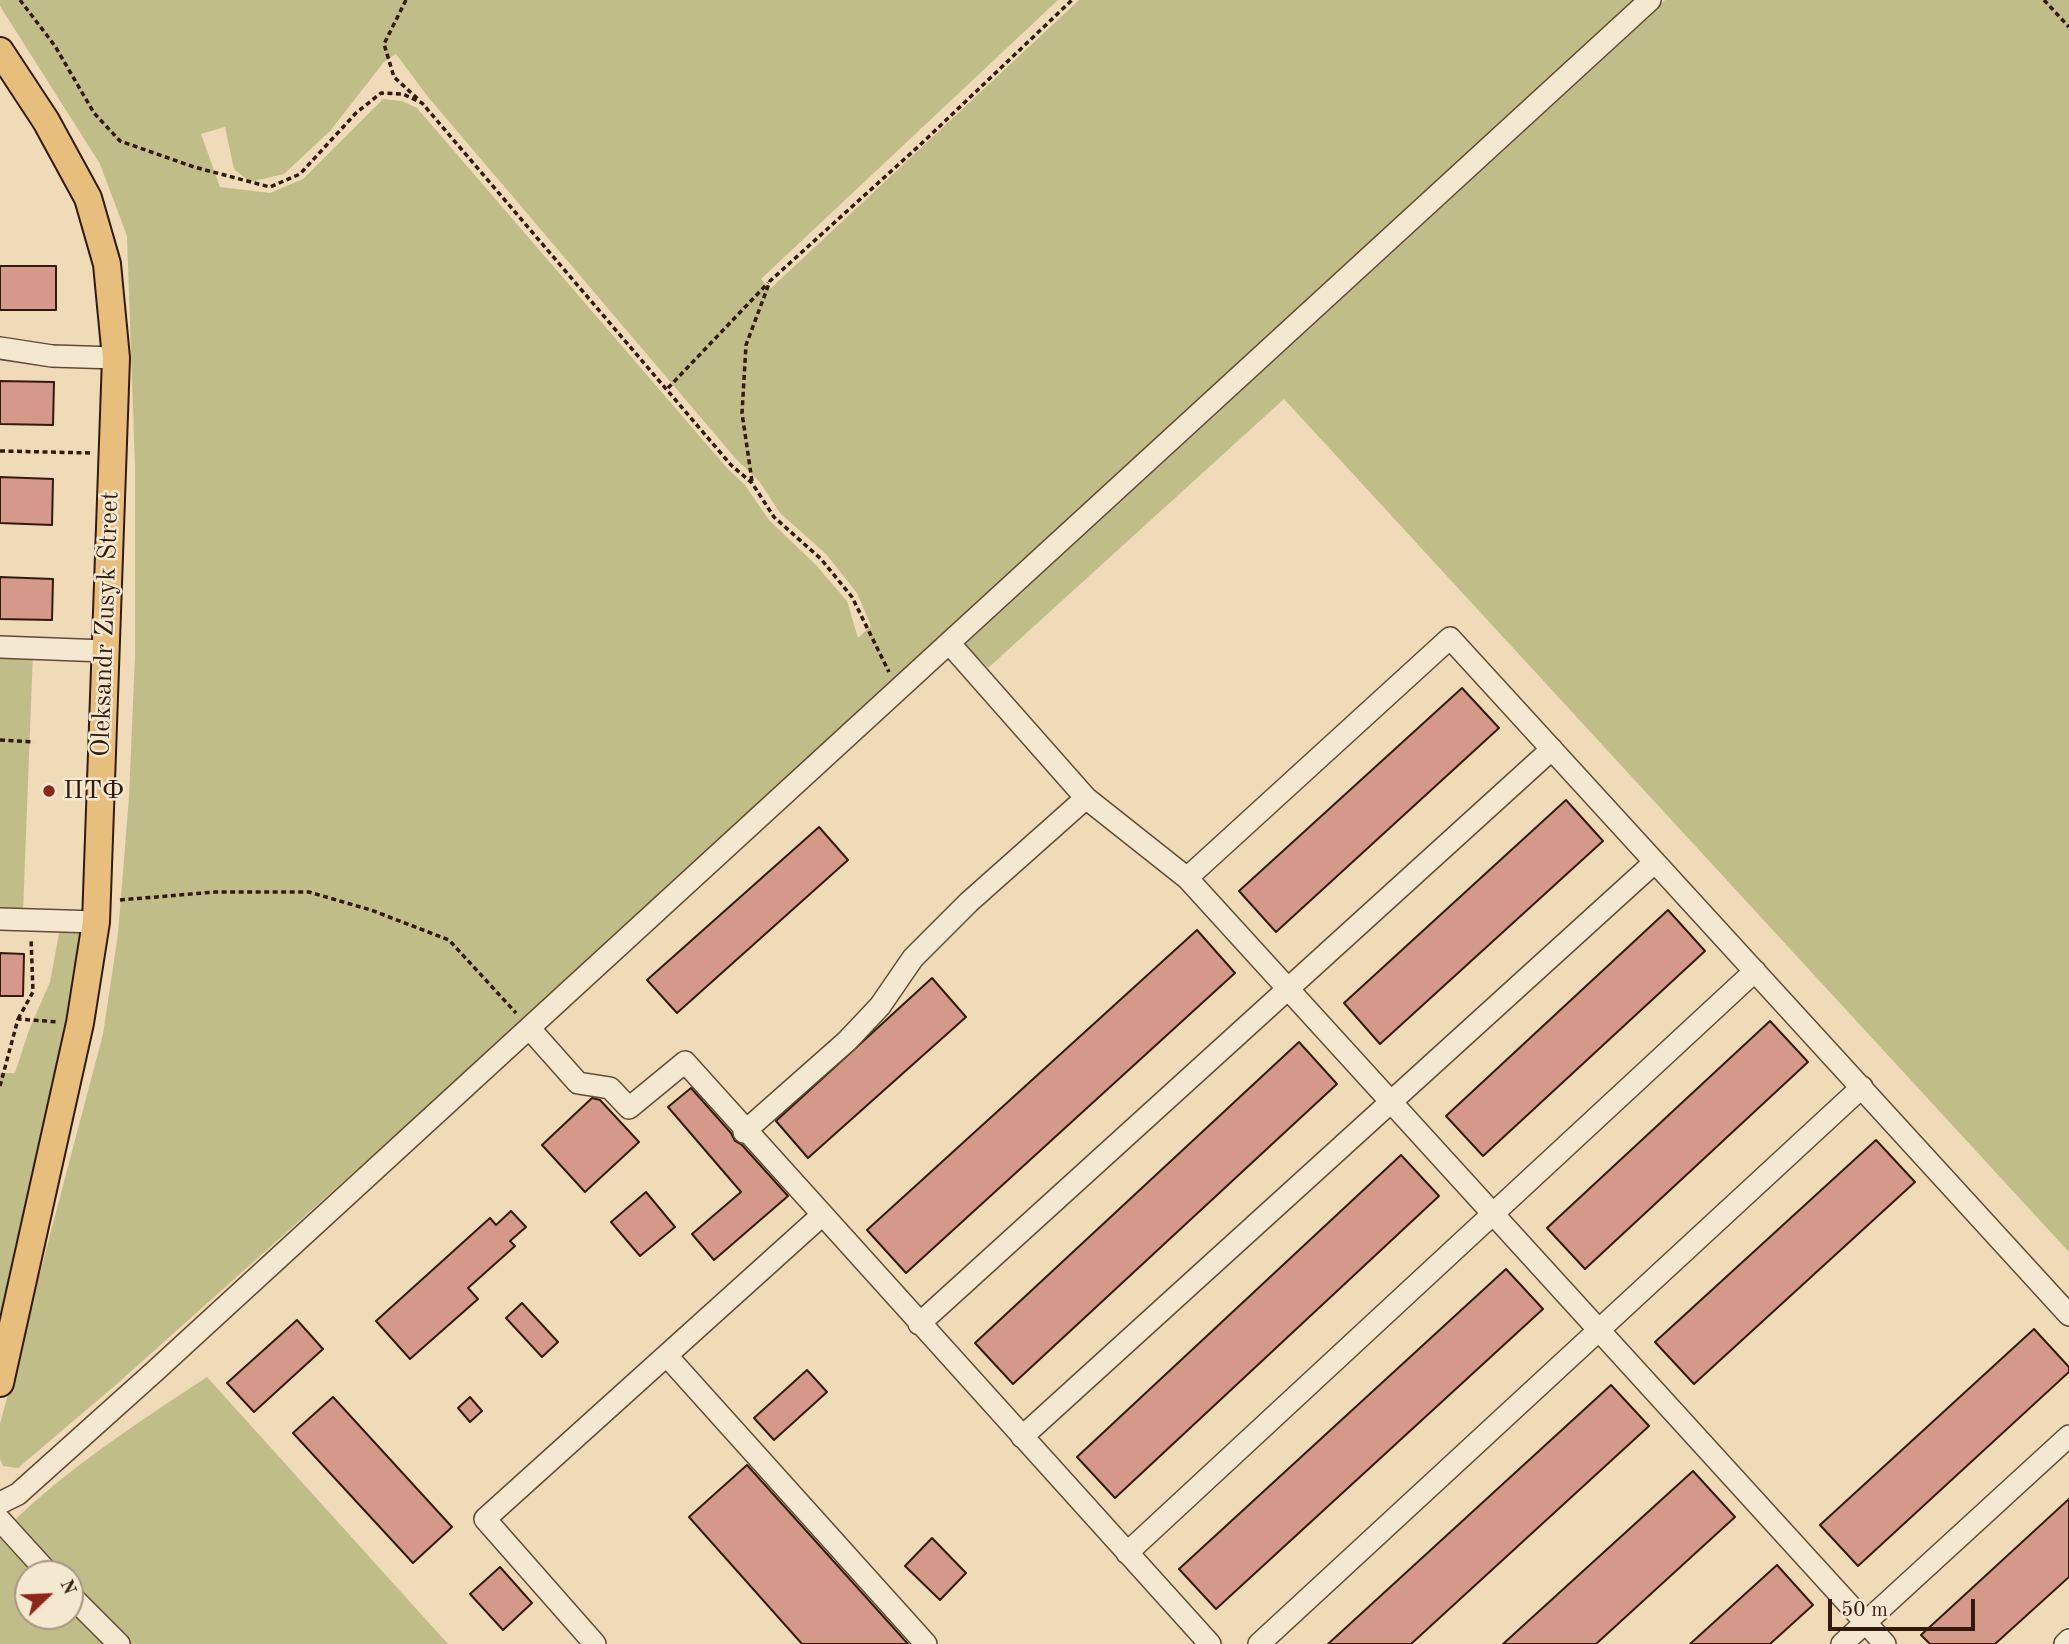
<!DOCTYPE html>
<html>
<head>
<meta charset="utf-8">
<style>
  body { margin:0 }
  #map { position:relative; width:2069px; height:1644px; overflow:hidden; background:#efdbb8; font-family:"Old Standard TT",serif }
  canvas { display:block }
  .north { position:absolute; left:14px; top:1560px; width:70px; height:70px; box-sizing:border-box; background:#f5e8d1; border:2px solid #a79682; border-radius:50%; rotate:67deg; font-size:19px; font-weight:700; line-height:28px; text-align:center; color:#331b0b }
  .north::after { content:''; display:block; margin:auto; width:24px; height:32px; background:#8f2418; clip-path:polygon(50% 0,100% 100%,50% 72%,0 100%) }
  .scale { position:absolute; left:1828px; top:1599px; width:147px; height:32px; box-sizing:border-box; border:4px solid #331b0b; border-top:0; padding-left:9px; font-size:21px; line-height:24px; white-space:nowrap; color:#331b0b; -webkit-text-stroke:5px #f5e8d1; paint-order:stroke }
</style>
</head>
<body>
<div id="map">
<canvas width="2069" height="1644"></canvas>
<div class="north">N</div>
<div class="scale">50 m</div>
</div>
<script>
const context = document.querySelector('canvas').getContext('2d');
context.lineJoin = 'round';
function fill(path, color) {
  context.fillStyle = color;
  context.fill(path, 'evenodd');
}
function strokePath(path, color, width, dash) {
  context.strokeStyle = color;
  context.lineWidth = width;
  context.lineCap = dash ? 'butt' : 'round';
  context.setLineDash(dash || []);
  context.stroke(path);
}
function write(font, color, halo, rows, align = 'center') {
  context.font = font + ' "Old Standard TT",serif';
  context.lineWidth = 5;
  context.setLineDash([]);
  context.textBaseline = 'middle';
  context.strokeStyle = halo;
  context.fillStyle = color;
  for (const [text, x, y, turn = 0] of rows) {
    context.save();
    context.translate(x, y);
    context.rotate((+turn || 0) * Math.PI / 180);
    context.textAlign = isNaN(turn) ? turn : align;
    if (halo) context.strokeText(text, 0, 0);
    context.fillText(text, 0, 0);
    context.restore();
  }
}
const green = new Path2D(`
  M0,0H1058L761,279L770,289L1079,0H1642L619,935L118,1383L18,1468L3,1466L0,1459V1424L103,1034L118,934L129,797L135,656V467L127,236L100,164L0,6ZM396,54L428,97L736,459L759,481L780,513L826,554L857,593L871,626L858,638L847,601L815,564L769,520L745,485L727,468L417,108L402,101L383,99L303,179L270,193L220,187L201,134L225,127L234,169L250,182L284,174L330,131L384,62Z
  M1665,0H2069V1252L1284,399L988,668L963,642Z
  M0,651L33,652L23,912L0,911Z
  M60,928L88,931C63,1062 29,1191 0,1321V1073H15L29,1030L50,982Z
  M207,1377L448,1644H0V1535C57,1475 137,1423 207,1377ZM28,1574H70V1616H28Z`);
const building = new Path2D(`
  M0,266H56V310H0Z
  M0,381L54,382L53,425L0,424Z
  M0,477L53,479L52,525L0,523Z
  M0,577L53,579L52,620L0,619Z
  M1462,688L1499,728L1276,932L1239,891Z
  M1566,800L1603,841L1380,1044L1344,1003Z
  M819,827L848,860L677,1013L647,980Z
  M1668,910L1705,951L1483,1156L1446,1116Z
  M1197,930L1235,973L906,1273L867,1230Z
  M0,953L24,954L23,996H0Z
  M932,978L966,1017L808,1158L776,1121Z
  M1770,1021L1808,1062L1585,1269L1547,1228Z
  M1299,1042L1337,1084L1013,1384L975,1343Z
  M691,1088L731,1133L735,1141L742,1145L788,1196L714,1260L692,1234L741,1192L668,1107Z
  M592,1098L600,1100L639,1142L585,1192L542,1145Z
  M1876,1140L1915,1182L1694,1384L1655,1342Z
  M1401,1155L1439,1196L1115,1498L1077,1457Z
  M646,1192L675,1227L640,1256L611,1222Z
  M511,1211L526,1227L510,1241L515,1246L468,1288L478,1299L410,1359L376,1321L490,1218L496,1225Z
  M1506,1269L1543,1309L1216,1609L1179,1569Z
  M522,1303L558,1342L542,1357L506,1318Z
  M297,1320L323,1349L254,1412L227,1383Z
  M2034,1329L2069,1367V1372L1858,1566L1820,1525Z
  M807,1370L827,1392L774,1440L754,1418Z
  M1611,1385L1649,1426L1411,1644H1328Z
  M333,1397L452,1527L413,1563L293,1433Z
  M470,1397L482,1411L470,1422L458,1408Z
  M747,1465L908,1644H802L689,1517Z
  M1693,1471L1735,1517L1596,1644H1503Z
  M2069,1499V1577L1995,1644H1930L1921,1635Z
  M932,1538L966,1573L940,1600L905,1566Z
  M1777,1565L1813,1605L1770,1644H1690Z
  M500,1567L532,1603L503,1630L470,1594Z`);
const path = new Path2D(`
  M20,0L55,46L94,113L120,141L194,167L270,187L300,174L356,113L381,93L403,94L422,103L731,465L752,483L774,517L821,559L852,597L889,672
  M406,0L384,44L394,77L419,100
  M2044,0L2069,27
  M668,388L768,283
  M0,451L92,453
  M752,481L742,413L746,345L770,281L920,145L1072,0
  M0,740L34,742
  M120,900L215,892H309L371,910L449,940L516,1013
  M18,1019L33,992L31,938
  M0,1086L18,1019L59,1022`);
const minor = new Path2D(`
  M0,348L52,356L116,358
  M950,644L1086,798
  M0,647L105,651
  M1187,878L1450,638L2069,1315
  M0,919L96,922
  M530,1029L578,1083L610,1088L629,1108L685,1062L1210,1644
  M744,1132L847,1041L880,1006L913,958L969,902L1086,798L1187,878L1885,1644
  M919,1324L1552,749
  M667,1356L926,1644
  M1022,1437L1655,862
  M0,1503L18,1494L154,1372L1650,0
  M0,1520L49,1574
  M1127,1553L1755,971
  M70,1595L119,1644
  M595,1644L485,1519L821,1216
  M1259,1644L1862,1087
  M1842,1644L2069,1436
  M2065,1644L2069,1640`);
const major = new Path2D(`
  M0,51L46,121L88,198L107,264L116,358L96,922L80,1023L0,1383`);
const markers = [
  [49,791,7,"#8f2418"]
];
const streetNames = [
  ["Oleksandr Zusyk Street",106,624,-88]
];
const poiNames = [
  ["ПТФ",63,791]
];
fill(green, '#c1bd89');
fill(building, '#d59989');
strokePath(building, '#331b0b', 2);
strokePath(minor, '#624b36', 24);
strokePath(major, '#331b0b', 30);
strokePath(path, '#331b0b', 3.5, [5, 3.5]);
strokePath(minor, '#f5e8d1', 21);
strokePath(major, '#e8be7c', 26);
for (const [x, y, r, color] of markers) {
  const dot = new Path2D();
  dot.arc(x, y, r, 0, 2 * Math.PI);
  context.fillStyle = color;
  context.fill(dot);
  strokePath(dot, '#f5e8d1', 2.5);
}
write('26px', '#331b0b', '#f5e8d1', streetNames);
write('26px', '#331b0b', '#f5e8d1', poiNames, 'left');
</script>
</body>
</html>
